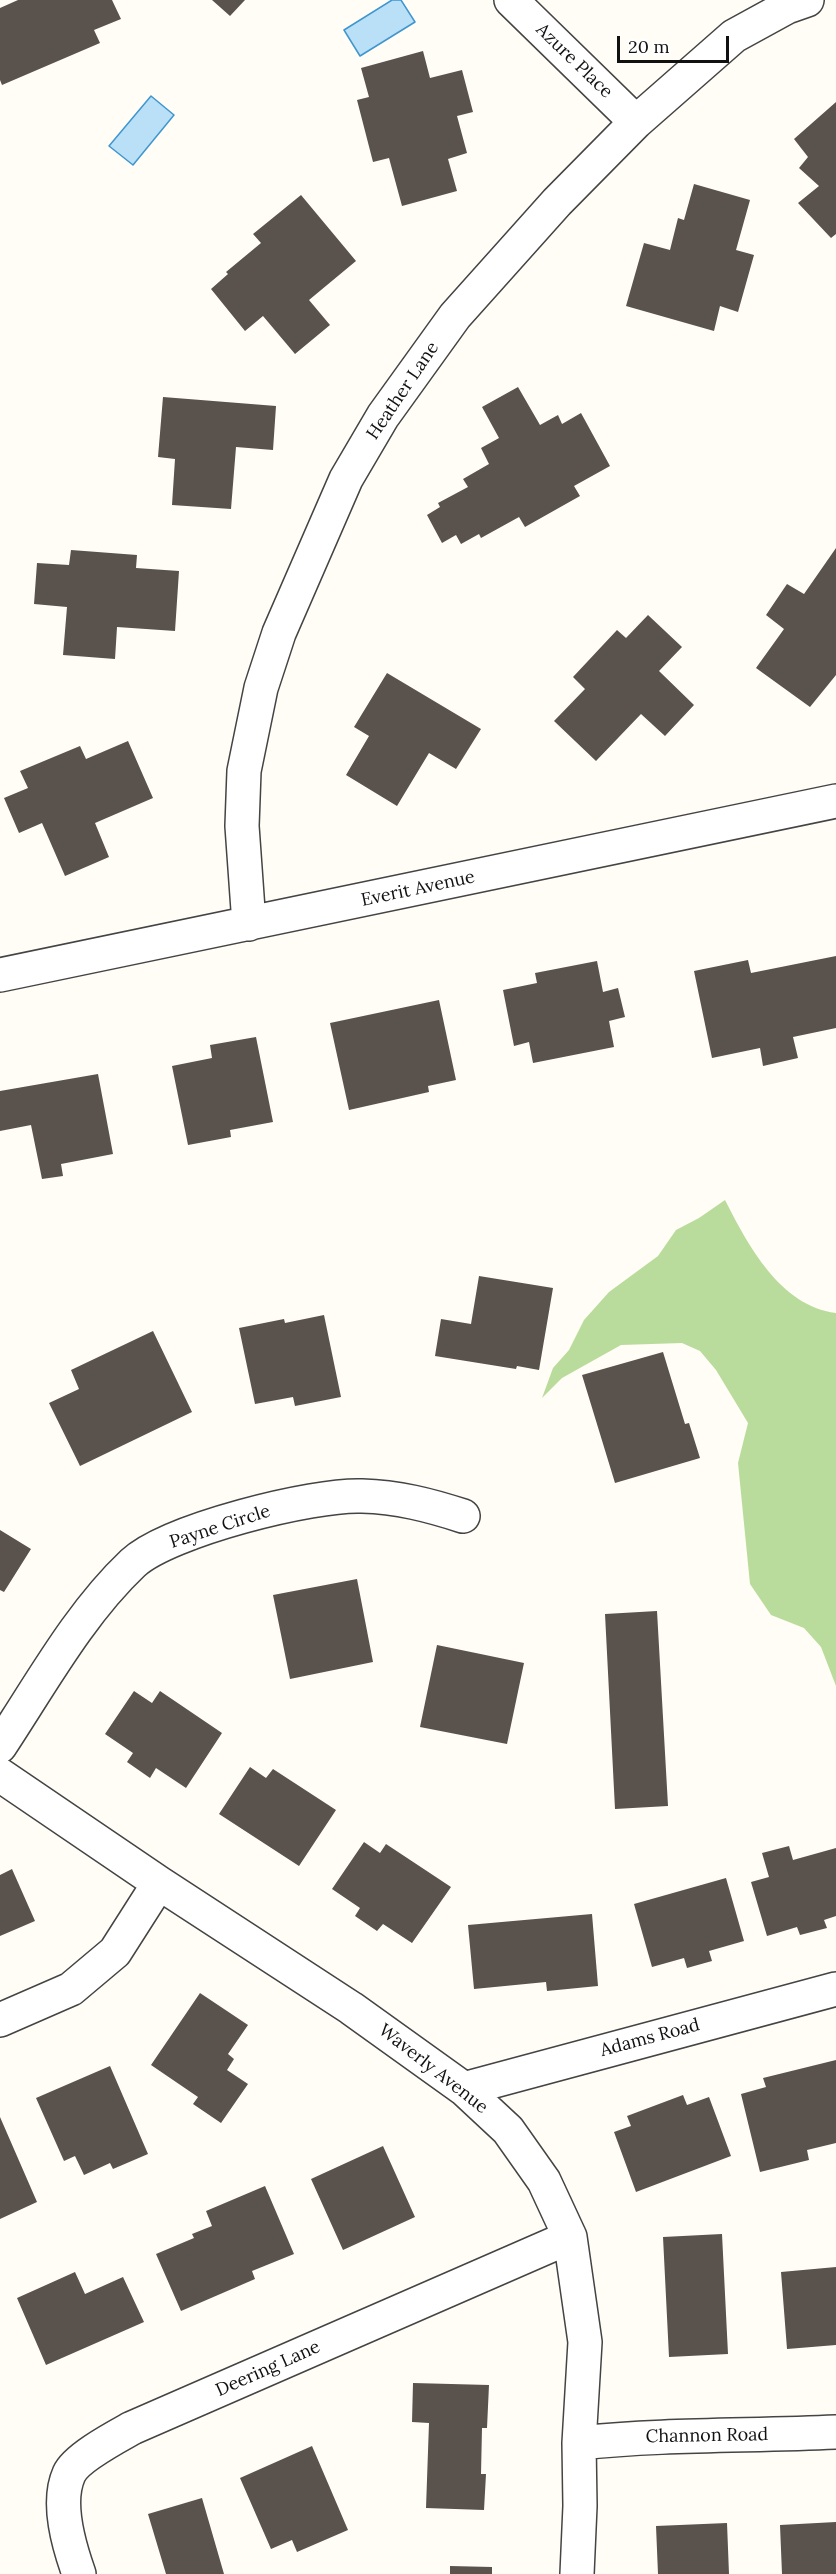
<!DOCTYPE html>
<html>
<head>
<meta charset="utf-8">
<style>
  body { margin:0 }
  #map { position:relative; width:836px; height:2574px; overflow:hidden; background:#fffdf5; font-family:Lora,serif }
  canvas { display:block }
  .scale { position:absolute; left:617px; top:36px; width:112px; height:27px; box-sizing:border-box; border:3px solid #111; border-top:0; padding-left:8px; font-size:18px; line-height:21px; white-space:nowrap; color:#111; -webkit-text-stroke:4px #fff; paint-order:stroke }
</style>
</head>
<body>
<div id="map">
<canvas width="836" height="2574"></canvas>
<div class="scale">20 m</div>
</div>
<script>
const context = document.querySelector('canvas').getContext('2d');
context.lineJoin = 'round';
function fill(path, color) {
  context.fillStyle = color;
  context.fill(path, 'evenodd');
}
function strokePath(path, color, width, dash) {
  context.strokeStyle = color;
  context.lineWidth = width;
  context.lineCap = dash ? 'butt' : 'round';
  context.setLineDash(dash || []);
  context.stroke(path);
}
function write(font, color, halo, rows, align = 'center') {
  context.font = font + ' Lora,serif';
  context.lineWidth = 6;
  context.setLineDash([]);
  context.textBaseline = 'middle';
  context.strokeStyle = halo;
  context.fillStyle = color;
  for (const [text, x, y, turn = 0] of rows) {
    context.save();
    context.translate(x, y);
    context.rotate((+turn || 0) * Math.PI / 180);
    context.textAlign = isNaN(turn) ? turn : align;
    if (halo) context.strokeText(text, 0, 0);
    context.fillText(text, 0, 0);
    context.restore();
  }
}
const forest = new Path2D(`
  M725,1200C748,1245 780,1306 836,1313V1686L821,1647L804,1628L771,1615L750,1584L738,1463L748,1423L716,1370L700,1351L682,1343L621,1345L562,1378L542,1398L553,1368L569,1350L584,1320L609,1292L658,1256L676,1230L699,1218Z`);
const water = new Path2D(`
  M392,0H401L415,22L360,56L344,30Z
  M151,96L174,115L133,165L109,146Z`);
const building = new Path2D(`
  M18,0H112L121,19L94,30L100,43L2,85L0,80V8Z
  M212,0H245L230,16Z
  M423,51L430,78L462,70L473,112L457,116L467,153L448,159L457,191L402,206L389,158L373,162L357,100L369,97L361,68Z
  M836,102V234L831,238L798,203L819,186L799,168L808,157L794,139Z
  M694,184L750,200L736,250L754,255L738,312L720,306L714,331L626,306L644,243L670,250L678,218L684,220Z
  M301,195L356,261L309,300L330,325L295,354L263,316L245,331L211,289L228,274L226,272L261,243L253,234Z
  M518,387L540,425L558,415L562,424L581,413L610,466L574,486L580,496L525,527L519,517L481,538L479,534L461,544L456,535L442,543L427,515L440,507L438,503L468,487L463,479L489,464L481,448L499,438L482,407Z
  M163,397L276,406L273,450L236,447L231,509L172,505L175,459L158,457Z
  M836,548V675L810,707L756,668L784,629L766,615L787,584L804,594Z
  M71,550L137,555L136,568L179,571L175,631L117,627L115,659L63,655L67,607L34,604L37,563L69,565Z
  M648,615L682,647L659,671L694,705L665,736L641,714L596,761L554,721L585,689L573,677L617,630L626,638Z
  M387,673L481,729L456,769L429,753L397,806L346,775L369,736L354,727Z
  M128,741L153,798L95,823L109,857L65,876L42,823L19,833L4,798L28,788L20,771L80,746L86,759Z
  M836,956V1028L793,1037L798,1058L763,1066L760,1048L712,1058L694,971L748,960L751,973Z
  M597,961L603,992L618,988L625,1017L609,1021L614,1047L533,1063L529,1042L514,1046L503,990L537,983L535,973Z
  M439,1000L456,1080L428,1086L429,1092L349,1110L330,1023Z
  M256,1037L273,1122L230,1130L231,1137L188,1145L172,1066L212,1058L210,1045Z
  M98,1074L113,1154L61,1164L63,1176L42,1179L31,1125L0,1131V1091Z
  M479,1276L553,1288L539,1370L517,1366L516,1369L435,1356L441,1319L471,1324Z
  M324,1315L341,1397L295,1406L293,1397L255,1404L239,1328L284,1319L285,1323Z
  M153,1331L192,1412L80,1466L49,1403L79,1389L71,1370Z
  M663,1352L685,1424L689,1423L700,1458L615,1483L582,1375Z
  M0,1530L31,1549L4,1592L0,1590Z
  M357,1579L373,1662L290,1679L273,1595Z
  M657,1611L668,1806L615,1809L605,1614Z
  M437,1645L524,1663L507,1744L420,1727Z
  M134,1691L152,1703L160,1691L222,1733L186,1788L156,1768L150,1778L127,1762L133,1753L105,1734Z
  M250,1767L266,1778L273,1769L336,1810L299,1866L219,1814Z
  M364,1842L380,1853L386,1844L451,1887L412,1943L383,1924L377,1931L355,1916L360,1908L332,1889Z
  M789,1846L793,1860L836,1848V1916L824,1920L827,1928L800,1935L797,1927L767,1936L751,1882L769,1877L762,1853Z
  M12,1869L35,1921L0,1936V1875Z
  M726,1878L744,1941L709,1951L712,1961L687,1968L684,1958L652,1967L634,1904Z
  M592,1914L598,1986L547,1991L546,1982L474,1989L468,1925Z
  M200,1993L248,2025L228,2054L234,2059L227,2070L248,2084L221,2123L193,2104L198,2097L151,2065Z
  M836,2060V2143L807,2150L809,2160L760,2172L741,2094L766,2087L763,2078Z
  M110,2066L148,2154L113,2169L110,2163L84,2175L75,2156L64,2161L36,2098Z
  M683,2095L687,2105L709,2097L731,2156L636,2192L614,2132L631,2126L627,2116Z
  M0,2117L37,2202L0,2219Z
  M383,2146L415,2217L343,2250L311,2179Z
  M265,2186L294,2254L252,2271L255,2279L181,2311L156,2254L194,2238L192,2234L212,2226L206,2211Z
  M722,2234L728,2354L669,2357L663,2237Z
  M836,2267V2345L787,2349L781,2272Z
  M75,2272L85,2294L123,2277L144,2322L46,2365L17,2298Z
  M413,2383L489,2385L487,2428H482L481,2474H486L484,2510L426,2508L429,2423L412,2422Z
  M312,2446L348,2530L297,2552L292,2540L271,2549L240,2478Z
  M202,2498L224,2574H166L148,2514Z
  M836,2522V2574H782L780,2525Z
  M727,2523L729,2574H658L656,2526Z
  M450,2566L492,2567V2574H450Z`);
const minor = new Path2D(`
  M511,0L636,122
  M249,924L242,826L244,771L261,688L279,633L346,479L383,416L455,316L557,202L636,122L734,36L787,7L807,0
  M0,975L836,801
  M0,1746C41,1684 79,1614 133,1563C169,1530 313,1494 362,1496C398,1497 429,1505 463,1516
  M0,1775L159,1883L351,2008L464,2089L508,2130L544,2181L570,2237L585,2342L579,2443L580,2506L577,2574
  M0,2020L71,1989L115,1952L159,1883
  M464,2089L836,1989
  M579,2443C664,2434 750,2436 836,2432
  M79,2574C69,2546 56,2503 69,2474C76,2458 116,2437 132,2428L570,2237`);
const streetNames = [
  ["Azure Place",574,61,44],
  ["Heather Lane",403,391,-56],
  ["Everit Avenue",418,889,-12],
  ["Payne Circle",220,1527,-18],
  ["Adams Road",650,2038,-15],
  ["Waverly Avenue",433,2069,38],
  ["Deering Lane",268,2369,-24],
  ["Channon Road",707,2436,-1]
];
fill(forest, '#b9dc9c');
fill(water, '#b9e0f7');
strokePath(water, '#3f96cf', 1.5);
fill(building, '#5a524d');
strokePath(minor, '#444', 36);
strokePath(minor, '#fff', 33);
write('18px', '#111', '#fff', streetNames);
</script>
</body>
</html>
